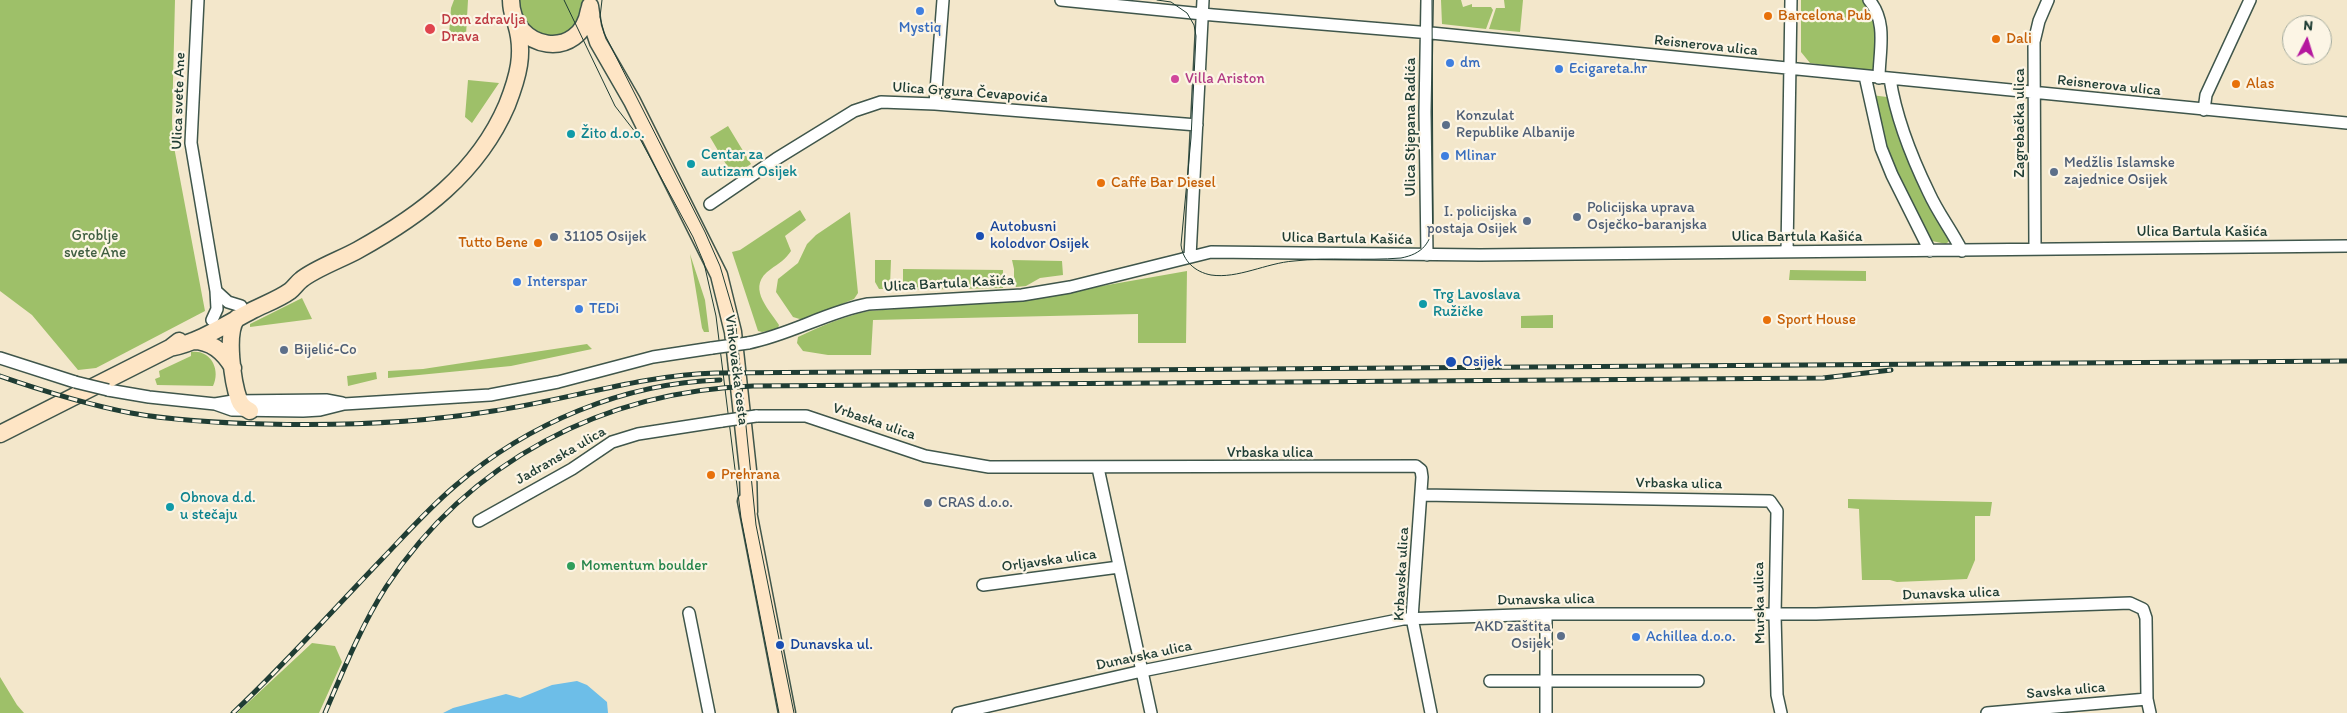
<!DOCTYPE html>
<html>
<head>
<meta charset="utf-8">
<style>
  body { margin:0 }
  #map { position:relative; width:2347px; height:713px; overflow:hidden; background:#f3e7cb; font-family:Itim,sans-serif }
  canvas { display:block }
  .north { position:absolute; left:2282px; top:15px; width:50px; height:50px; box-sizing:border-box; background:#fcf5e5; border:1px solid #a4ab9e; border-radius:50%; rotate:5deg; font-size:14px; font-weight:700; line-height:20px; text-align:center; color:#1f3d34 }
  .north::after { content:''; display:block; margin:auto; width:18px; height:22px; background:#b5179e; clip-path:polygon(50% 0,100% 100%,50% 72%,0 100%) }
</style>
</head>
<body>
<div id="map">
<canvas width="2347" height="713"></canvas>
<div class="north">N</div>
</div>
<script>
const context = document.querySelector('canvas').getContext('2d');
context.lineJoin = 'round';
function fill(path, color) {
  context.fillStyle = color;
  context.fill(path, 'evenodd');
}
function strokePath(path, color, width, dash) {
  context.strokeStyle = color;
  context.lineWidth = width;
  context.lineCap = dash ? 'butt' : 'round';
  context.setLineDash(dash || []);
  context.stroke(path);
}
function write(font, color, halo, rows, align = 'center') {
  context.font = font + ' Itim,sans-serif';
  context.lineWidth = 4.5;
  context.setLineDash([]);
  context.textBaseline = 'middle';
  context.strokeStyle = halo;
  context.fillStyle = color;
  for (const [text, x, y, turn = 0] of rows) {
    context.save();
    context.translate(x, y);
    context.rotate((+turn || 0) * Math.PI / 180);
    context.textAlign = isNaN(turn) ? turn : align;
    if (halo) context.strokeText(text, 0, 0);
    context.fillText(text, 0, 0);
    context.restore();
  }
}
const green = new Path2D(`
  M0,0H175L172,123L174,147L205,311L96,368L78,370L32,315L0,291Z
  M454,0H468L466,35H449L451,8Z
  M516,0H584C582,18 571,40 549,37C542,37 535,33 529,31Z
  M1441,0H1461L1463,7L1472,4V7H1491L1493,10L1486,29L1442,24Z
  M1504,0H1523L1520,32L1489,29L1496,8H1505Z
  M1801,0H1865L1874,14L1878,65L1871,72L1810,63L1801,52Z
  M468,80L499,83L472,123L465,117Z
  M1871,95L1887,97L1921,190L1949,241L1946,244L1932,241C1904,194 1884,148 1871,95Z
  M728,126L751,164L733,176L710,137Z
  M800,210L806,220L785,236L791,251C786,259 778,264 771,269C746,286 767,307 779,325L778,329L762,332L758,331L732,252L740,250Z
  M850,212L858,293L854,299L803,320L793,317L776,292L778,279L798,263L807,244L816,235Z
  M690,254L705,300L709,332H704L702,328Z
  M875,260H891L890,286L886,289H879L875,282Z
  M1012,260L1062,261L1063,275L1040,278L1026,286L1016,287L1014,283V269Z
  M903,269L1003,270V288L903,290Z
  M1790,270L1866,271V281L1789,280Z
  M1187,271L1186,343H1138V314L873,320L871,355H828L803,351L797,343L798,337C821,326 845,316 869,311L1028,299Z
  M302,298L312,319L250,327V324Z
  M1553,315V328H1521V316Z
  M587,344L592,349L511,366L388,378V371L423,369Z
  M191,352C211,349 221,370 213,386L157,385L155,379L160,377L159,371L191,356Z
  M376,372L377,379L348,386L347,376Z
  M1848,499L1992,502L1990,516H1975V560L1967,579L1897,582L1890,580H1862L1859,509L1848,508Z
  M312,643L335,646L342,662L319,713H237Z
  M0,677L17,705L24,713H0Z`);
const water = new Path2D(`
  M577,681L587,685L607,702L608,713H443L453,708L506,694L520,698L552,685Z`);
const street = new Path2D(`
  M198,0L191,143L216,291L217,309L212,320
  M1061,0L1213,15L1431,33L2347,123
  M1869,0C1888,22 1879,52 1879,78
  M1865,76L1881,148L1892,175L1930,251
  M1890,79C1896,118 1912,158 1929,193C1938,213 1952,231 1962,251
  M935,104L943,0
  M2204,110L2206,95L2250,0
  M710,204L776,159L854,111L881,102L935,104L1197,125
  M2035,248L2034,42L2039,21L2048,0
  M1787,252L1791,0
  M1427,255L1425,112L1427,0
  M1190,257L1203,0
  M216,291L228,302L241,306
  M748,343C790,335 826,312 868,304L1022,295L1070,287L1211,252L1480,255L2347,246
  M0,358L75,382
  M108,390L149,397L215,404L233,401L326,400L342,403
  M215,404L232,410L303,411L320,410L344,404L490,395L558,382L653,357L712,348
  M756,416H806L925,456L989,467L1416,466L1421,470L1422,477L1412,618L1431,713
  M1098,468L1151,713
  M1422,495L1770,501L1777,511L1775,615L1777,695L1781,713
  M479,521L572,469L612,442L638,434L722,421
  M983,585L1119,567
  M689,613L709,713
  M1546,614V713
  M1490,681H1698
  M958,713L1142,671L1403,619L1546,614H1816L2130,603L2143,609L2146,618L2147,699L2150,713
  M1987,713L2147,699`);
const secondary = new Path2D(`
  M511,0C512,52 581,61 589,10
  M590,6L593,27L598,42L632,101L719,275L733,332L748,470L749,512
  M237,318C225,333 233,383 239,400C241,406 246,409 250,411
  M193,341C212,341 224,352 233,368
  M170,348C200,342 226,324 253,310C265,304 279,299 290,291C294,288 297,283 301,280C314,269 342,259 358,250C421,215 478,173 507,105C518,77 525,53 516,24
  M0,434L170,348L179,341
  M746,501L787,713`);
const tram = new Path2D(`
  M564,0L615,106L639,137L693,237L704,263L716,316L741,518L779,713
  M602,0L600,17L604,33L705,232L720,266L735,317L756,525L794,713
  M1157,0L1171,2L1187,13L1194,25L1196,36L1191,138L1181,245C1183,261 1195,272 1211,275C1238,279 1266,263 1294,261C1329,257 1365,261 1401,258C1422,254 1432,243 1433,221L1432,0`);
const rail = new Path2D(`
  M0,376C43,391 86,404 131,413C176,421 221,423 266,424C342,426 418,423 493,411C567,400 641,375 716,373L2347,361
  M233,713C285,664 333,610 383,558C406,534 429,508 455,486C528,423 624,383 720,380
  M325,713C343,671 361,626 386,587C469,461 604,391 753,386L1823,378L1891,370`);
const streetBridge = new Path2D(`
  M712,348L748,343
  M75,382L108,390
  M722,421L756,416`);
const markers = [
  [920,11,5,"#3f7fe0"],
  [1768,16,5,"#e8710a"],
  [430,29,6,"#e0444e"],
  [1996,39,5,"#e8710a"],
  [1450,63,5,"#3f7fe0"],
  [1559,69,5,"#3f7fe0"],
  [1175,79,5,"#d1479c"],
  [2236,84,5,"#e8710a"],
  [1446,125,5,"#5c6f8a"],
  [571,134,5,"#0f9aa8"],
  [1445,156,5,"#3f7fe0"],
  [691,164,5,"#0f9aa8"],
  [2054,172,5,"#5c6f8a"],
  [1101,183,5,"#e8710a"],
  [1577,217,5,"#5c6f8a"],
  [1527,221,5,"#5c6f8a"],
  [980,236,5,"#1a4fb4"],
  [554,237,5,"#5c6f8a"],
  [538,243,5,"#e8710a"],
  [517,282,5,"#3f7fe0"],
  [1423,304,5,"#0f9aa8"],
  [579,309,5,"#3f7fe0"],
  [1767,320,5,"#e8710a"],
  [284,350,5,"#5c6f8a"],
  [1451,362,6,"#1a4fb4"],
  [711,475,5,"#e8710a"],
  [928,503,5,"#5c6f8a"],
  [170,507,5,"#0f9aa8"],
  [571,566,5,"#2e9e5b"],
  [1561,636,5,"#5c6f8a"],
  [1636,637,5,"#3f7fe0"],
  [780,645,5,"#1a4fb4"]
];
const foodNames = [
  ["Barcelona Pub",1778,16],
  ["Dali",2006,39],
  ["Alas",2246,84],
  ["Caffe Bar Diesel",1111,183],
  ["Tutto Bene",528,243,"right"],
  ["Sport House",1777,320],
  ["Prehrana",721,475]
];
const healthNames = [
  ["Dom zdravlja",441,20],
  ["Drava",441,37]
];
const shopNames = [
  ["Mystiq",920,28,"center"],
  ["dm",1460,63],
  ["Ecigareta.hr",1569,69],
  ["Mlinar",1455,156],
  ["Interspar",527,282],
  ["TEDi",589,309],
  ["Achillea d.o.o.",1646,637]
];
const streetNames = [
  ["Reisnerova ulica",1706,46,6],
  ["Reisnerova ulica",2109,86,6],
  ["Ulica Grgura Čevapovića",970,93,4],
  ["Ulica svete Ane",179,101,-88],
  ["Zagrebačka ulica",2020,123,-90],
  ["Ulica Stjepana Radića",1411,127,-90],
  ["Ulica Bartula Kašića",2202,232],
  ["Ulica Bartula Kašića",1797,237],
  ["Ulica Bartula Kašića",1347,239,1],
  ["Ulica Bartula Kašića",949,284,-3],
  ["Vinkovačka cesta",736,370,83],
  ["Vrbaska ulica",874,422,19],
  ["Vrbaska ulica",1270,453],
  ["Jadranska ulica",561,456,-30],
  ["Vrbaska ulica",1679,484,1],
  ["Orljavska ulica",1049,561,-8],
  ["Krbavska ulica",1402,574,-87],
  ["Dunavska ulica",1951,594,-2],
  ["Dunavska ulica",1546,600,-1],
  ["Murska ulica",1760,603,-91],
  ["Dunavska ulica",1144,656,-12],
  ["Savska ulica",2066,691,-5]
];
const hotelNames = [
  ["Villa Ariston",1185,79]
];
const serviceNames = [
  ["Konzulat",1456,116],
  ["Republike Albanije",1456,133],
  ["Medžlis Islamske",2064,163],
  ["zajednice Osijek",2064,180],
  ["Policijska uprava",1587,208],
  ["Osječko-baranjska",1587,225],
  ["I. policijska",1517,212,"right"],
  ["postaja Osijek",1517,229,"right"],
  ["31105 Osijek",564,237],
  ["Bijelić-Co",294,350],
  ["CRAS d.o.o.",938,503],
  ["AKD zaštita",1551,627,"right"],
  ["Osijek",1551,644,"right"]
];
const cultureNames = [
  ["Žito d.o.o.",581,134],
  ["Centar za",701,155],
  ["autizam Osijek",701,172],
  ["Trg Lavoslava",1433,295],
  ["Ružičke",1433,312],
  ["Obnova d.d.",180,498],
  ["u stečaju",180,515]
];
const transitNames = [
  ["Autobusni",990,227],
  ["kolodvor Osijek",990,244],
  ["Osijek",1462,362],
  ["Dunavska ul.",790,645]
];
const parkNames = [
  ["Groblje",95,236],
  ["svete Ane",95,253]
];
const leisureNames = [
  ["Momentum boulder",581,566]
];
fill(green, '#9ec069');
fill(water, '#6dbee8');
strokePath(street, '#3f564b', 14);
strokePath(secondary, '#3f564b', 19);
strokePath(street, '#fff', 11);
strokePath(secondary, '#fee5c5', 16);
strokePath(tram, '#1f3d34', 1);
strokePath(rail, '#1f3d34', 5);
strokePath(rail, '#fcf5e5', 3, [9]);
strokePath(streetBridge, '#3f564b', 14, []);
strokePath(streetBridge, '#fff', 11);
for (const [x, y, r, color] of markers) {
  const dot = new Path2D();
  dot.arc(x, y, r, 0, 2 * Math.PI);
  context.fillStyle = color;
  context.fill(dot);
  strokePath(dot, '#fcf5e5', 2);
}
write('15px', '#c56008', '#fcf5e5', foodNames, 'left');
write('15px', '#be3a42', '#fcf5e5', healthNames, 'left');
write('15px', '#366cbe', '#fcf5e5', shopNames, 'left');
write('15px', '#1f3d34', '#fcf5e5', streetNames);
write('15px', '#b23c85', '#fcf5e5', hotelNames, 'left');
write('15px', '#4e5e75', '#fcf5e5', serviceNames, 'left');
write('15px', '#0d838f', '#fcf5e5', cultureNames, 'left');
write('15px', '#164399', '#fcf5e5', transitNames, 'left');
write('15px', '#3f5e41', '#fcf5e5', parkNames);
write('15px', '#27864d', '#fcf5e5', leisureNames, 'left');
</script>
</body>
</html>
